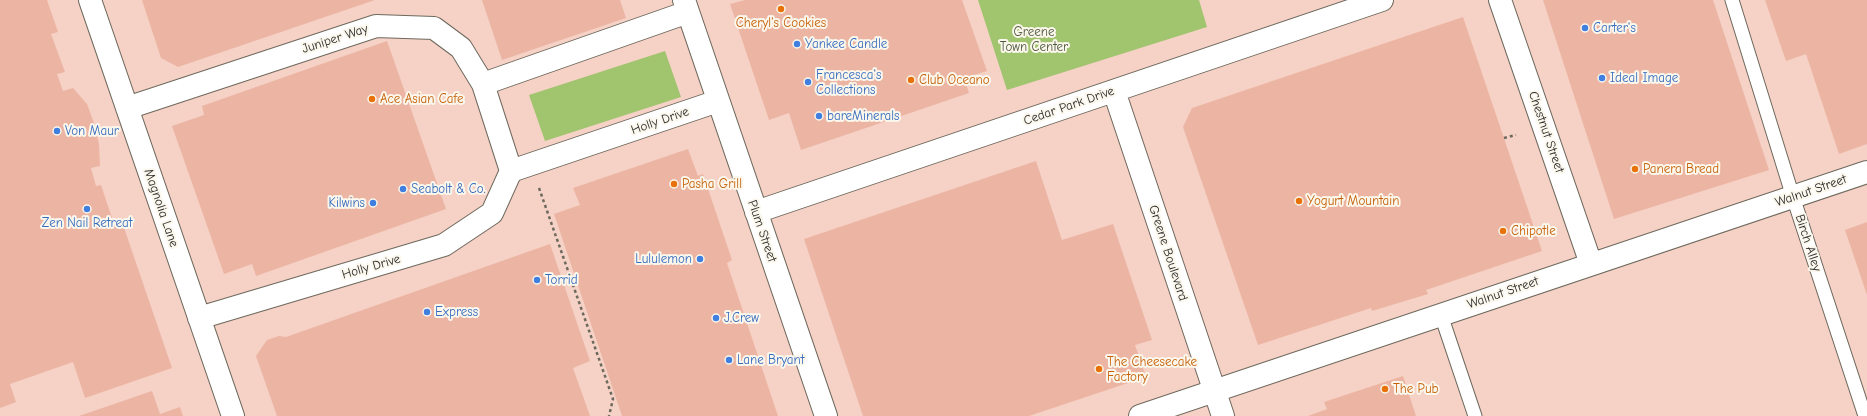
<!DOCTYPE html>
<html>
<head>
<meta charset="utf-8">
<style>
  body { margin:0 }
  canvas { display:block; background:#ebddb9 }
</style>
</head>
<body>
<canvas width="1867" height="416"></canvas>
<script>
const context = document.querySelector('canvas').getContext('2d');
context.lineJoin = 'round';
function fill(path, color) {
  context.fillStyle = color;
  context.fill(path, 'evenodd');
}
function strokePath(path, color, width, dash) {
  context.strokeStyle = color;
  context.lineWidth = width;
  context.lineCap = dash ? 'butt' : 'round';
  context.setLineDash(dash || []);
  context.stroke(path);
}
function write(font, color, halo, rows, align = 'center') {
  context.font = font + ' "Comic Neue",sans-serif';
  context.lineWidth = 4;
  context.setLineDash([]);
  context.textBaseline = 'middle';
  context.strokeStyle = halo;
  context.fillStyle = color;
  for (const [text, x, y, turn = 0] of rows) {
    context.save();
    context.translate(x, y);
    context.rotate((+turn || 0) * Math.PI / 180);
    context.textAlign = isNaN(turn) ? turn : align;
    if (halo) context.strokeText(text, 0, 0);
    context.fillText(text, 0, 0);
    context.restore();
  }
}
const built = new Path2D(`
  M0,0H1867V416H0Z`);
const green = new Path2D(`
  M978,0H1199L1207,27L1007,90Z
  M665,51L681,97L545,141L529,95Z`);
const building = new Path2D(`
  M0,0H47L58,32L51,34L65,72L57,74L63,91L73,88L87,104L94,123L99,144L100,166L91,168L96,186L101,185L113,221L121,219L172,368L85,398L73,362L10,384L16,402L0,408Z
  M142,0H375L178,67L161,58Z
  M482,0H620L626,18L502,60Z
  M745,0H962L987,71L964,78L969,93L801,150L789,113L769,120L730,4Z
  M1543,0H1713L1769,170L1614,219Z
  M1765,0H1867V144L1839,154L1806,54L1786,61Z
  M1463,17L1542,251L1426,290L1428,294L1372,311L1371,308L1258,345L1183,127L1192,108Z
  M387,41L446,209L256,276L252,264L224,274L172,126L204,115L202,106Z
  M688,149L698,176L703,174L732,260L727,263L778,416H622L554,214L580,205L573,188Z
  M1036,161L1062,240L1113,224L1152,340L1135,345L1146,377L1029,416H863L804,239Z
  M1867,222V295L1845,230Z
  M550,244L590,361L573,368L590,416H277L256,356L267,340L279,336L286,337Z
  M1403,376L1416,416H1308L1327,409L1324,402Z
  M152,391L160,414L180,407L183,416H79Z`);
const path = new Path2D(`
  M1504,138L1516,135
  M539,188L613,399L609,416`);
const lane = new Path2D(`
  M1732,0L1793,197L1865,416
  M1441,315L1475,416`);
const street = new Path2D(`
  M90,0L233,416
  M684,0L826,416
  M1500,0L1591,264
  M483,84L688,12
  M1114,91L1223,416
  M127,108L376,26L434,28L461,48L483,84L511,171L492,213L444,245L199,318
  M511,171L718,101
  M756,212L1382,0
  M1140,416L1867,172`);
const markers = [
  [781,9,4,"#e8710a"],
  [1585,28,4,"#3f7fe0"],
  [797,44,4,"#3f7fe0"],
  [1602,78,4,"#3f7fe0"],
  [911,80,4,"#e8710a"],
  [808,82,4,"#3f7fe0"],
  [372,99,4,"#e8710a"],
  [819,116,4,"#3f7fe0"],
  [57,131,4,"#3f7fe0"],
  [1635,169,4,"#e8710a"],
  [674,184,4,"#e8710a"],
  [403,189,4,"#3f7fe0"],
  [1299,201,4,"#e8710a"],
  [373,203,4,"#3f7fe0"],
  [87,209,4,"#3f7fe0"],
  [1503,231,4,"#e8710a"],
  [700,259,4,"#3f7fe0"],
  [537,280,4,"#3f7fe0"],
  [427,312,4,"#3f7fe0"],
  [716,318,4,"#3f7fe0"],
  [729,360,4,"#3f7fe0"],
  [1099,369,4,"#e8710a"],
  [1385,389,4,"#e8710a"]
];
const foodNames = [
  ["Cheryl's Cookies",781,23,"center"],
  ["Club Oceano",919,80],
  ["Ace Asian Cafe",380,99],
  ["Panera Bread",1643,169],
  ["Pasha Grill",682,184],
  ["Yogurt Mountain",1307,201],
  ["Chipotle",1511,231],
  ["The Cheesecake",1107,362],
  ["Factory",1107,377],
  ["The Pub",1393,389]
];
const shopNames = [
  ["Carter's",1593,28],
  ["Yankee Candle",805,44],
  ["Francesca's",816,75],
  ["Collections",816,90],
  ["Ideal Image",1610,78],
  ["bareMinerals",827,116],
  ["Von Maur",65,131],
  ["Seabolt & Co.",411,189],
  ["Kilwins",365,203,"right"],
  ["Zen Nail Retreat",87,223,"center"],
  ["Lululemon",692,259,"right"],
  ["Torrid",545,280],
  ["Express",435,312],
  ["J.Crew",724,318],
  ["Lane Bryant",737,360]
];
const parkNames = [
  ["Greene",1034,32],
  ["Town Center",1034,47]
];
const streetNames = [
  ["Juniper Way",335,39,-18],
  ["Cedar Park Drive",1069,106,-19],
  ["Holly Drive",660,121,-19],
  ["Chestnut Street",1546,132,71],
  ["Walnut Street",1811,191,-19],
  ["Magnolia Lane",161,208,71],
  ["Plum Street",762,231,71],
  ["Birch Alley",1808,243,72],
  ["Greene Boulevard",1168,253,72],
  ["Holly Drive",371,267,-16],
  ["Walnut Street",1503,293,-19]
];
fill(built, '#f6d1c6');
fill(green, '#a1c46e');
fill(building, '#ecb5a3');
strokePath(lane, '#6e695d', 15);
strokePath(street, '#6e695d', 24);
strokePath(path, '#6e695d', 2.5, [3, 3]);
strokePath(lane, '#fff', 13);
strokePath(street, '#fff', 22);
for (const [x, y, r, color] of markers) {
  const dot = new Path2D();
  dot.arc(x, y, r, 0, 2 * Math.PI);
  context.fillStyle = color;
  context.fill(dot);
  strokePath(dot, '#fbf7ec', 1.5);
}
write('13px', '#c56008', '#fbf7ec', foodNames, 'left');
write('13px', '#366cbe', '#fbf7ec', shopNames, 'left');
write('13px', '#4e593f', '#fbf7ec', parkNames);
write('13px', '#2b2b2b', '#fbf7ec', streetNames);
</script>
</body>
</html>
